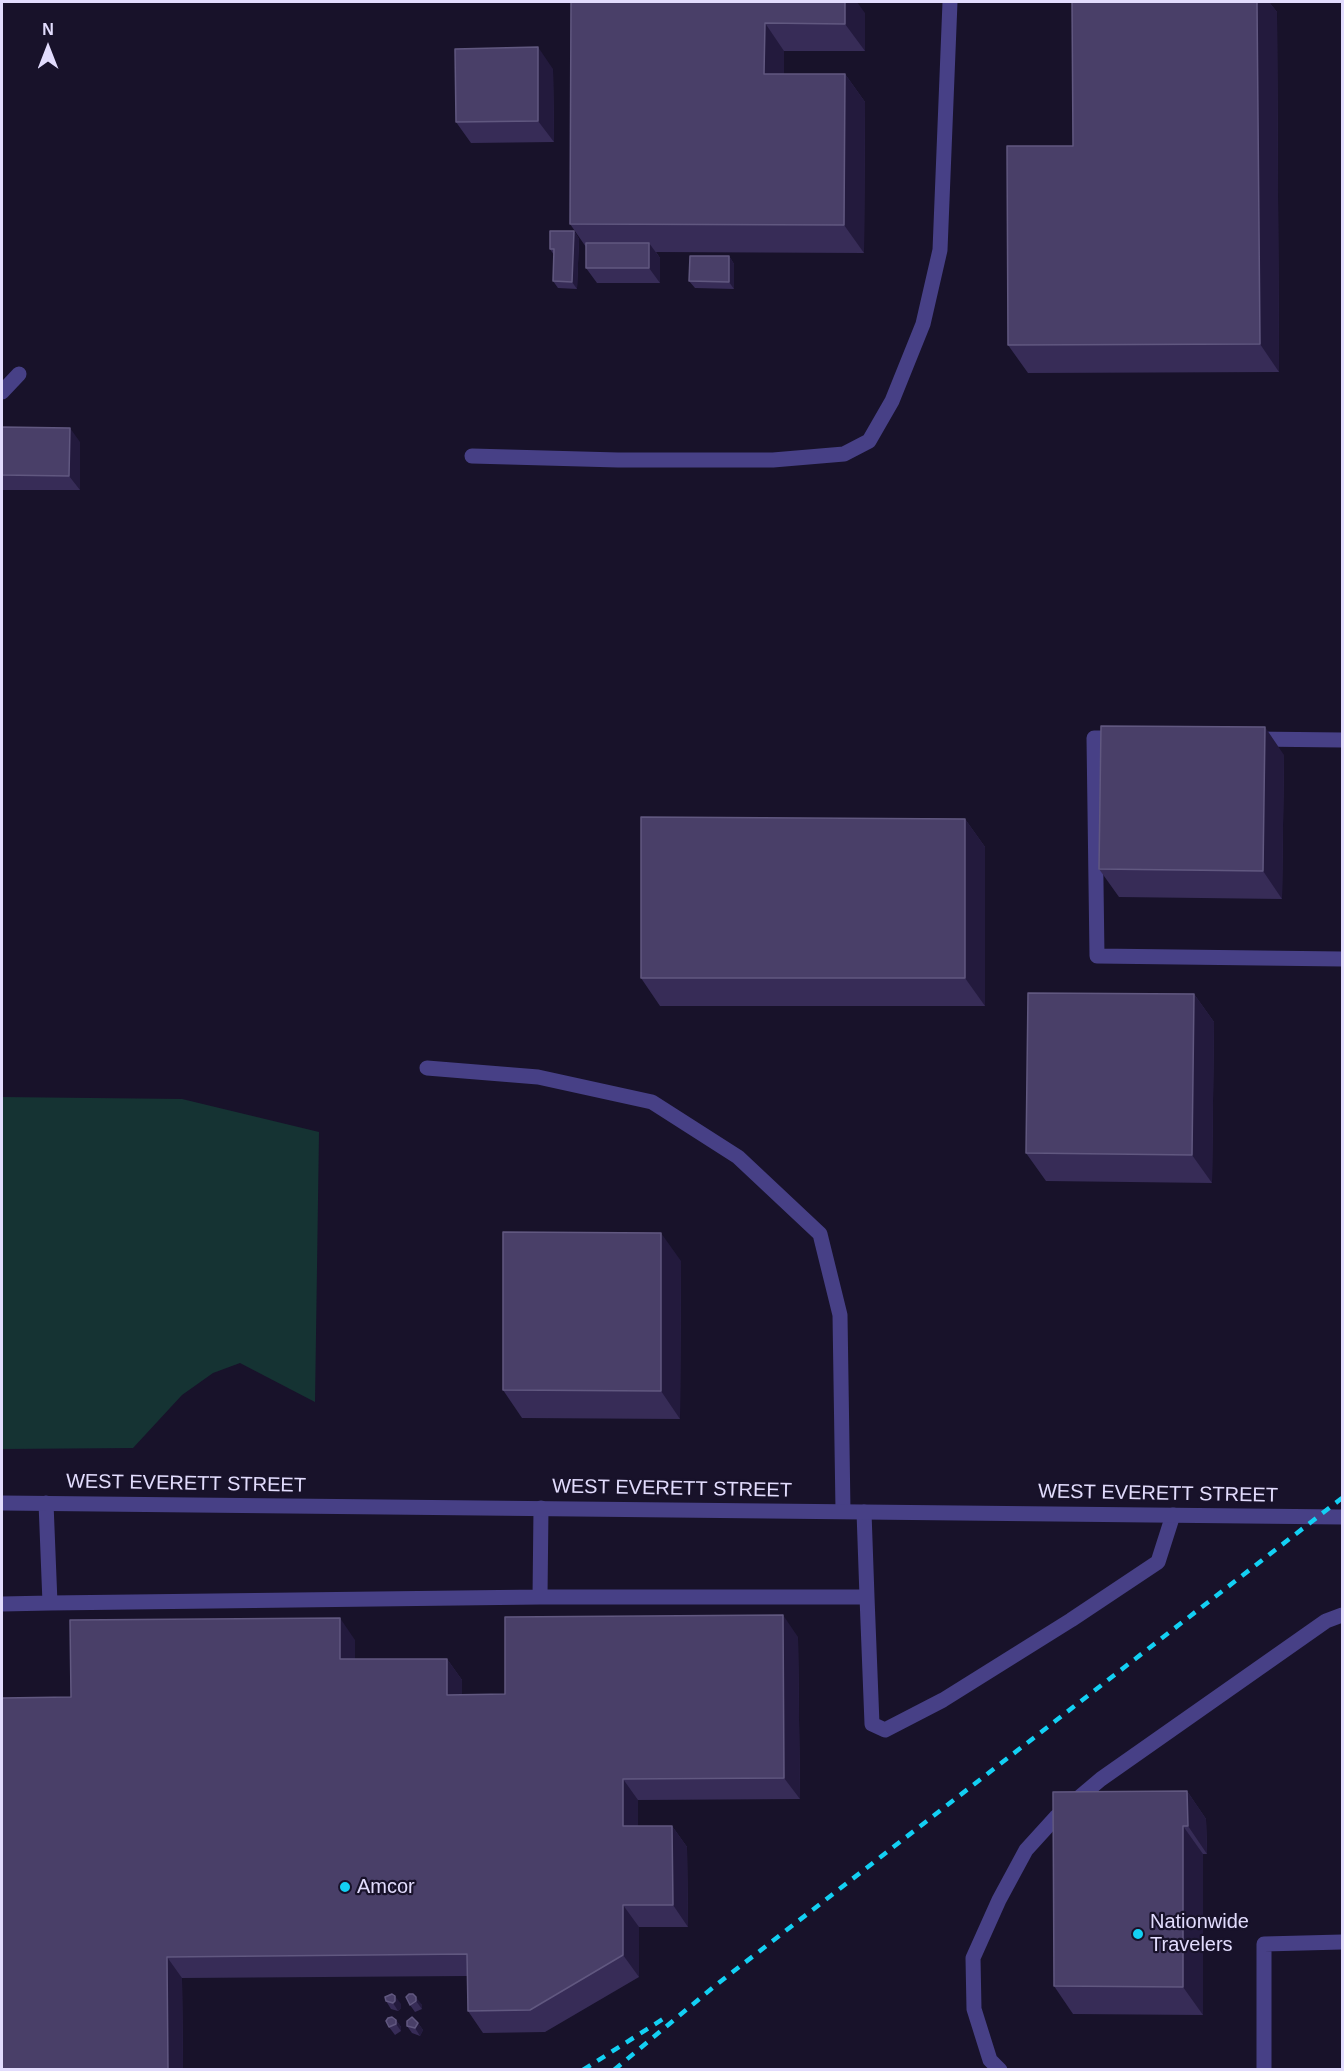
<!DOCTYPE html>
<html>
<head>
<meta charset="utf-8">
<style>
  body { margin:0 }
  #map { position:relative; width:1344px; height:2071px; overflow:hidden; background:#18122a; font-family:Arial,sans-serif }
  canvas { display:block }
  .frame { position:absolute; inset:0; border:3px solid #e2dcfd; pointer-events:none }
  .north { position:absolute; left:18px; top:18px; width:60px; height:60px; -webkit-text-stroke:4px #18122a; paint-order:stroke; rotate:0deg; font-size:16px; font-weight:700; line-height:24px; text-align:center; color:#e2dcfd }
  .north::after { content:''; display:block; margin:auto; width:21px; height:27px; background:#e2dcfd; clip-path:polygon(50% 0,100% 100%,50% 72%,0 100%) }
</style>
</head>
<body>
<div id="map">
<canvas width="1344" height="2071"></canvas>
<div class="frame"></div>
<div class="north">N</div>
</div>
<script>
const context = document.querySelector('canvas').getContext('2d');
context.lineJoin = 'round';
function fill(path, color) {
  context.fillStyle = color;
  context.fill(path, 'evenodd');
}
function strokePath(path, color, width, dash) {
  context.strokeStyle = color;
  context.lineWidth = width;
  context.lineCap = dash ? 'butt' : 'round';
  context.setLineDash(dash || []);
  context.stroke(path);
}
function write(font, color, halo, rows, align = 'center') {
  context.font = font + ' Arial,sans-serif';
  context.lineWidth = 4.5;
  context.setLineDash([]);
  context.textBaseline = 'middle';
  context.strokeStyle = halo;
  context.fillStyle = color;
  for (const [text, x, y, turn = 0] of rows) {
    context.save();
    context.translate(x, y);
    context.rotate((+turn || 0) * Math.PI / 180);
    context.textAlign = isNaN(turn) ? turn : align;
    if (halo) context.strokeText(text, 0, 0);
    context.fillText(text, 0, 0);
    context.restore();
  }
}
const green = new Path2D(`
  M2,1097L182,1099L319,1132L315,1402L240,1363L213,1373L182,1395L133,1448L2,1449Z`);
const service = new Path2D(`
  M2,392L19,374
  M472,456L618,460H773L844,454L869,441L892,401L923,324L940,250L950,2
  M1121,738H1094L1097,956L1342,959
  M1253,739L1342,740
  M427,1068L538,1077L652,1102L738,1157L820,1234L840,1315L843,1511
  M540,1597H867L864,1512
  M867,1597L872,1724L885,1730L943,1700L1071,1620L1158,1562L1173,1515
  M50,1603L540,1597L541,1508
  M2,1604L50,1603L46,1503
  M1000,2070L990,2060L974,2009L973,1958L999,1900L1026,1850L1056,1817L1101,1779L1326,1621L1342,1615
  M1264,2070V1944L1342,1942`);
const minor = new Path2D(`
  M2,1503L1342,1517`);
const rail = new Path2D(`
  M583,2070L663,2019
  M614,2070L716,1985L1342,1498`);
const wall = new Path2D(`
  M571,2L865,13V51H784V74H845L865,102L864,253L656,252L660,258V283H597L586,268V247L570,224Z
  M1072,2H1269L1277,12L1279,372L1028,373L1008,345L1073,146Z
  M553,69L554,142L471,143L456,122Z
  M574,231L579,239L577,289L558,288L553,281L554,255L550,249Z
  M729,256L734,264V289L695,288L689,281Z
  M2,427L80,442V490H2Z
  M1284,755L1282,899L1119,897L1099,869Z
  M965,819L985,847V1006H660L641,978Z
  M1194,994L1214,1022L1212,1183L1046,1181L1026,1153Z
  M681,1261L680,1419L522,1418L503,1390Z
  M798,1637L800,1799L638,1800V1826H672L687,1847L688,1927H639V1977L545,2032L483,2033L468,2011V1976L182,1978L183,2070H2L71,1697L355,1640V1659H447L462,1680V1695L505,1694Z
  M1187,1791L1206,1819L1207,1854H1203V2015L1073,2014L1054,1986Z
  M409,1994L422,2005V2009L415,2012L410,2005Z
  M386,2001L401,2004V2008L398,2011L391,2009Z
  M396,2020L401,2027V2031L395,2035L389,2027Z
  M418,2023L423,2030L420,2036L412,2033L407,2026Z`);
const shadedWall = new Path2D(`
  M845,2H857L865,13V51L845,24Z
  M1257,2H1269L1277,12L1279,372L1260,344Z
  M765,23L784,51V102L764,74Z
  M538,47L553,69L554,142L538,121Z
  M845,74L865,102L864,253L844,225Z
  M574,231L579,239L577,289L572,282Z
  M649,243L660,258V283L649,268Z
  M729,256L734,264V289L729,282Z
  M70,428L80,442V490L69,476Z
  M1265,727L1284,755L1282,899L1263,871Z
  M965,819L985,847V1006L965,978Z
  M1194,994L1214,1022L1212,1183L1192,1155Z
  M661,1233L681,1261L680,1419L661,1391Z
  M783,1615L798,1637L800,1799L784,1778Z
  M340,1618L355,1640V1681L340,1659Z
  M447,1659L462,1680V1717L447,1695Z
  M623,1779L638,1800V1847L623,1826Z
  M1187,1791L1206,1819L1207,1854L1188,1826Z
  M672,1826L687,1847L688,1927L673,1905Z
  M1183,1826L1203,1854V2015L1183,1987Z
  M623,1905L639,1927V1977L623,1955Z
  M167,1957L182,1978L183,2070H168Z
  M395,1996L401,2004V2008L398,2011L393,2003Z
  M416,1997L422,2005V2009L416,2001Z
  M396,2020L401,2027V2031L396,2024Z
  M418,2023L423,2030L420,2036L415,2028Z`);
const building = new Path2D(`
  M571,2H845V24L765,23L764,74H845L844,225L570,224Z
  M1072,2H1257L1260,344L1008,345L1007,146H1073Z
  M538,47V121L456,122L455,49Z
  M550,231H574L572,282L553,281L554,249H550Z
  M586,243H649V268H586Z
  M690,256H729V282L689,281Z
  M2,427L70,428L69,476L2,475Z
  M1101,726L1265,727L1263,871L1099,869Z
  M641,817L965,819V978H641Z
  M1028,993L1194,994L1192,1155L1026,1153Z
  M503,1232L661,1233V1391L503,1390Z
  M783,1615L784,1778L623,1779V1826H672L673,1905H623V1955L530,2010L468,2011L467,1954L167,1957L168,2070H2V1698L71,1697L70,1620L340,1618V1659H447V1695L505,1694V1617Z
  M1187,1791L1188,1826H1183V1987L1054,1986L1053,1792Z
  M392,1994L395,1996V2001L393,2003L386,2001L385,1997Z
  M409,1994H413L416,1997V2001L410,2005L406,1997Z
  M392,2017L396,2020V2024L389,2027L386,2021L388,2018Z
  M412,2017L418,2023L415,2028L407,2026V2021Z`);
const markers = [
  [345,1887,6,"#13d0f3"],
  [1138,1934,6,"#13d0f3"]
];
const streetNames = [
  ["WEST EVERETT STREET",186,1484,1],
  ["WEST EVERETT STREET",672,1489,1],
  ["WEST EVERETT STREET",1158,1494,1]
];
const poiNames = [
  ["Amcor",357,1887],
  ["Nationwide",1150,1922],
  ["Travelers",1150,1945]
];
fill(green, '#153333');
strokePath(service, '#474086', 15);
strokePath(minor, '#474086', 15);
strokePath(rail, '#13d0f3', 4.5, [9, 8]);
fill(wall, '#372c57');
fill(shadedWall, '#231a3d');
fill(building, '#493f68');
strokePath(building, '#615880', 1.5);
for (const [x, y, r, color] of markers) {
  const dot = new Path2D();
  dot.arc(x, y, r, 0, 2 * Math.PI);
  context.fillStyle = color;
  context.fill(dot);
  strokePath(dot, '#18122a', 2);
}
write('20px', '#e2dcfd', '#18122a', streetNames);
write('20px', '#e2dcfd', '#18122a', poiNames, 'left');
</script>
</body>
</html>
